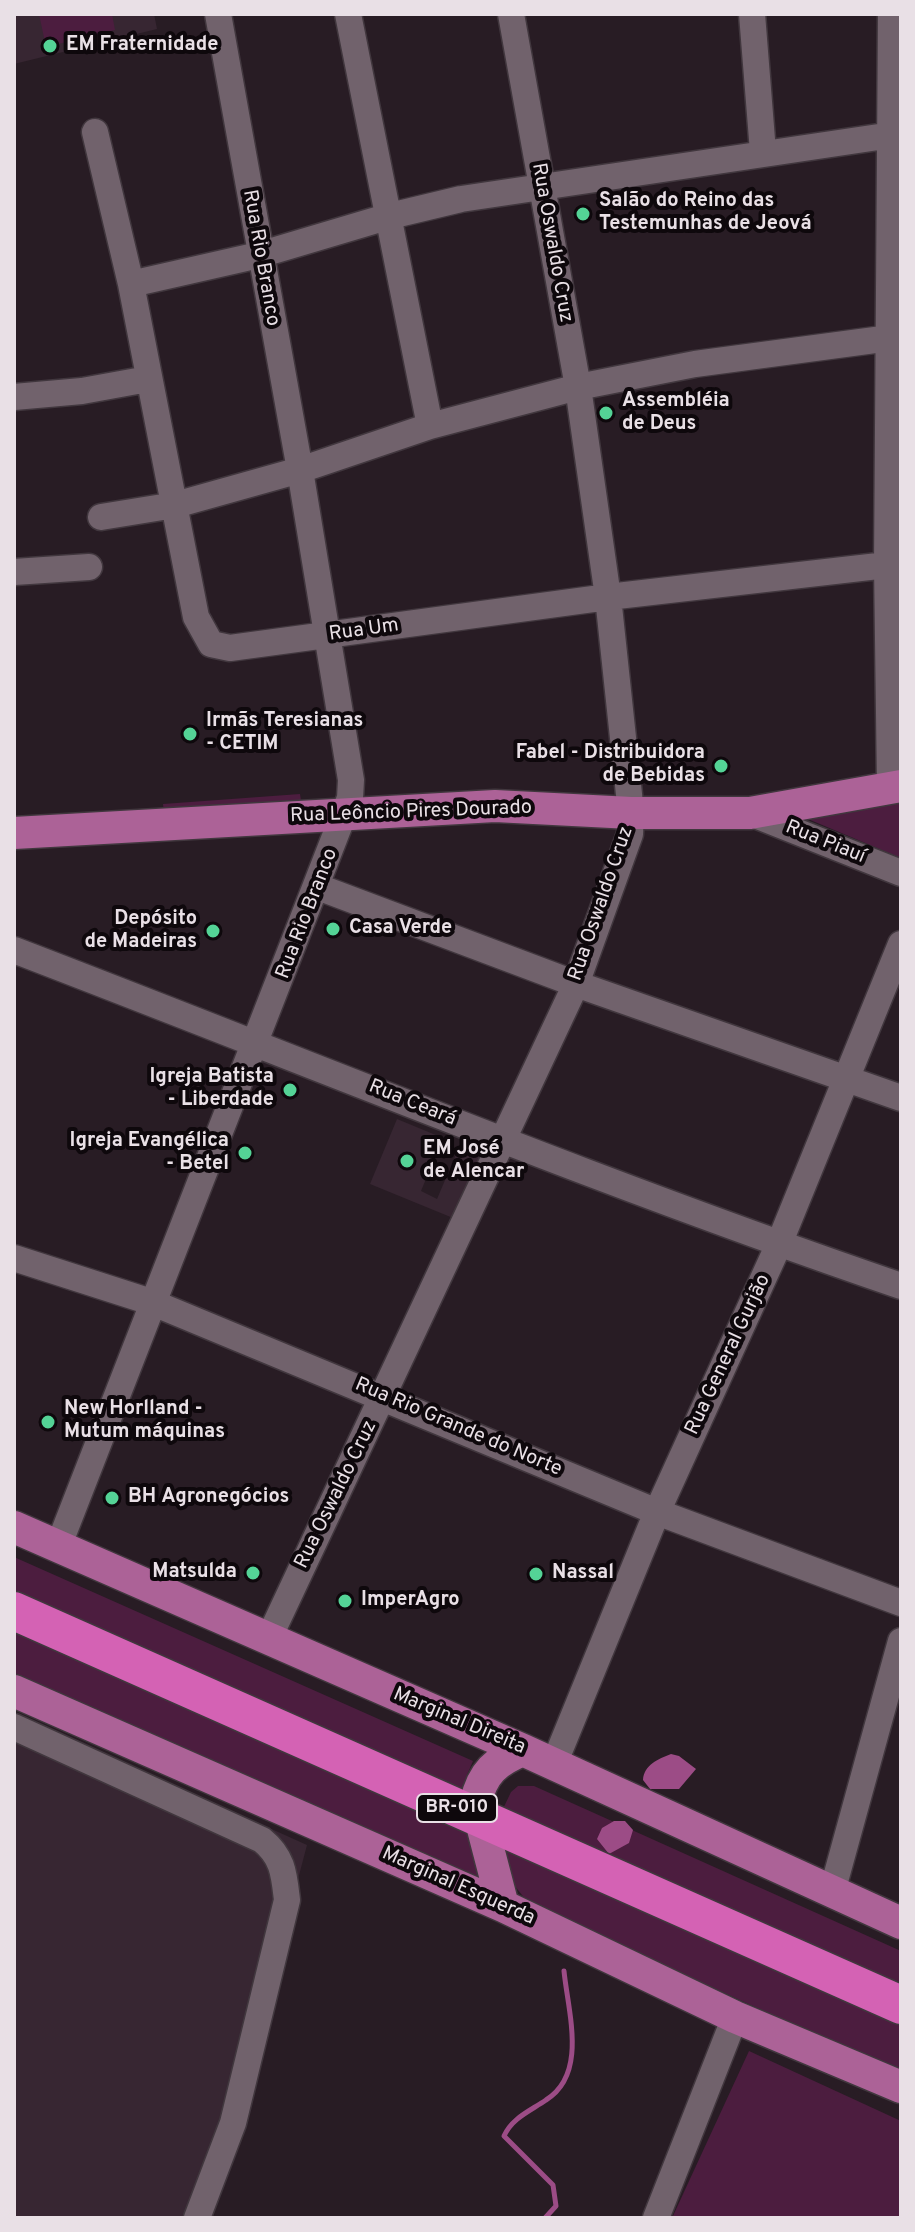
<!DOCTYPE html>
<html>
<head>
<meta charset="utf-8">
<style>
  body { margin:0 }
  #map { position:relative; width:915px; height:2232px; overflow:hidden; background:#281c24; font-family:Overpass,sans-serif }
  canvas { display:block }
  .frame { position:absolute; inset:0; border:16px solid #e9e0e6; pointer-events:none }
</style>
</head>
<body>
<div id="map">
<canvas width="915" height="2232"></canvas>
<div class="frame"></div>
</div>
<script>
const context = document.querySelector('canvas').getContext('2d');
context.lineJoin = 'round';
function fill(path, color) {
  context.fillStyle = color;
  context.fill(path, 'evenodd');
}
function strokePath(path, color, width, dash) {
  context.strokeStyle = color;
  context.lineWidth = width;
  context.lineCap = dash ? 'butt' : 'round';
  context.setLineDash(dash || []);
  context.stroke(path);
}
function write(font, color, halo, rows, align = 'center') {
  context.font = font + ' Overpass,sans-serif';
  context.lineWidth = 8;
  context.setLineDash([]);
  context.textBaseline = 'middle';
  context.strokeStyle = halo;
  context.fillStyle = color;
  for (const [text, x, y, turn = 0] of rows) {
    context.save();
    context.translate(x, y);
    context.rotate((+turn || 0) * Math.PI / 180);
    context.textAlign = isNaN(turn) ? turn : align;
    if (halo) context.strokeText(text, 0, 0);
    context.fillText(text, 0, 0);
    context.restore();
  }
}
const built = new Path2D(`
  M14,14H154L157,29L14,64Z
  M397,1119L443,1138L421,1191L437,1199L460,1145L482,1153L453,1218L370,1184Z
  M14,1713L307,1845L209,2218H14Z`);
const green = new Path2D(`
  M39,14H112L115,30L46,47Z
  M300,794L303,814L165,822L163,804Z
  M901,797V858L796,814Z
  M14,1557L473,1761L467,1775L466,1792L14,1597Z
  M14,1628L465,1828L483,1883L14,1679Z
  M518,1786H534L901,1951V1987L502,1811L511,1792Z
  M497,1843L901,2020V2073L530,1905L506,1875Z
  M749,2051L901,2121V2218H672Z`);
const water = new Path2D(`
  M671,1754L679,1756L696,1769L679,1789H650L643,1780C644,1765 658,1759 671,1754Z
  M614,1821H625L633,1830L629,1843L609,1854L597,1839L602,1828Z`);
const stream = new Path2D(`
  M545,2218L556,2206L553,2185L504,2136C512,2118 530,2111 546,2100C588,2074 568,2012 564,1971`);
const minor = new Path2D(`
  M348,14L430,426
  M752,14L763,152
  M95,132L131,284L196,617L211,644L230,648L608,597L887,565
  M131,284L259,255L390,216L461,199L892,135
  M14,397L82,391L148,379
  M101,517L175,505L300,470L430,426L578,387L695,364L890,338
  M14,572L89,567
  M890,787L887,565L891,14
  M750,813L901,873
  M318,887L576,984L901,1098
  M14,950C309,1063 602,1184 901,1286
  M14,1258L151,1302L657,1512L901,1603
  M58,1547L350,798L351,780L300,470L218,14
  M268,1640L576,984L630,834L631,813L608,597L578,387L511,14
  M14,1727L262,1840C283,1857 284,1874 287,1900L233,2123L197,2218
  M554,1764L657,1512L779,1244L901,944
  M832,1892L901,1641
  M656,2218L735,2017`);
const major = new Path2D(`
  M14,833L495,806L631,813H750L901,786
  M14,1527L523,1750L901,1923
  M14,1691L503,1906L735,2017L901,2087
  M503,1906L476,1802C482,1773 496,1761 523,1750`);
const highway = new Path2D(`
  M14,1611L901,2005`);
const markers = [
  [50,46,8,"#54d396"],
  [583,214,8,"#54d396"],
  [606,413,8,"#54d396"],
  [190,734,8,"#54d396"],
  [721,766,8,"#54d396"],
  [333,929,8,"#54d396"],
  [213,931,8,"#54d396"],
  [290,1090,8,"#54d396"],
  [245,1153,8,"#54d396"],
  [407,1161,8,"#54d396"],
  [48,1422,8,"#54d396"],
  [112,1498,8,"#54d396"],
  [253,1573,8,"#54d396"],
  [536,1574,8,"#54d396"],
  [345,1601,8,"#54d396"]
];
const shields = [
  [457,1808,80]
];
const shieldNames = [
  ["BR-010",457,1808]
];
const poiNames = [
  ["EM Fraternidade",66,46],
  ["Salão do Reino das",599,202],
  ["Testemunhas de Jeová",599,225],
  ["Assembléia",622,402],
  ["de Deus",622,425],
  ["Irmãs Teresianas",206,722],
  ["- CETIM",206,745],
  ["Fabel - Distribuidora",705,754,"right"],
  ["de Bebidas",705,777,"right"],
  ["Depósito",197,920,"right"],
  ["de Madeiras",197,943,"right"],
  ["Casa Verde",349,929],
  ["Igreja Batista",274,1078,"right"],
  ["- Liberdade",274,1101,"right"],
  ["Igreja Evangélica",229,1142,"right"],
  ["- Betel",229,1165,"right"],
  ["EM José",423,1150],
  ["de Alencar",423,1173],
  ["New Horlland -",64,1410],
  ["Mutum máquinas",64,1433],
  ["BH Agronegócios",128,1498],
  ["Matsulda",237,1573,"right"],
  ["Nassal",552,1574],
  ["ImperAgro",361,1601]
];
const streetNames = [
  ["Rua Oswaldo Cruz",551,243,80],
  ["Rua Rio Branco",260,258,80],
  ["Rua Um",364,631,-8],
  ["Rua Leôncio Pires Dourado",411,813,-2],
  ["Rua Piauí",825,843,22],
  ["Rua Oswaldo Cruz",602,904,-71],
  ["Rua Rio Branco",308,914,-69],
  ["Rua Ceará",412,1104,22],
  ["Rua General Gurjão",729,1355,-65],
  ["Rua Rio Grande do Norte",458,1428,23],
  ["Rua Oswaldo Cruz",337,1495,-64],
  ["Marginal Direita",459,1722,23],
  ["Marginal Esquerda",458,1887,24]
];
fill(built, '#372632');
fill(green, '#4c1d3f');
fill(water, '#9c4c86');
strokePath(stream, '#9c4c86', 5);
strokePath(minor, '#41373e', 29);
strokePath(major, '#41373e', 35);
strokePath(highway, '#41373e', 41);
strokePath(minor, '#71626c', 26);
strokePath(major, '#ac6297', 32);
strokePath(highway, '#d462b4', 38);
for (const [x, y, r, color] of markers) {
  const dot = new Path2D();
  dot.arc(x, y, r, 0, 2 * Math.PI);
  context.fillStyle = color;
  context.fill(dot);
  strokePath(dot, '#0e080c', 3);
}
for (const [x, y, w] of shields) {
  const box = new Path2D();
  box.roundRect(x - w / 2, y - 14, w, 28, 6);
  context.fillStyle = '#0e080c';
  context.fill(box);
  strokePath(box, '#e9e0e6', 2);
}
write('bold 18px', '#e9e0e6', null, shieldNames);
write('bold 20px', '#e9e0e6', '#0e080c', poiNames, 'left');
write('20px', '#e9e0e6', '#0e080c', streetNames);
</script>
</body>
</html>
